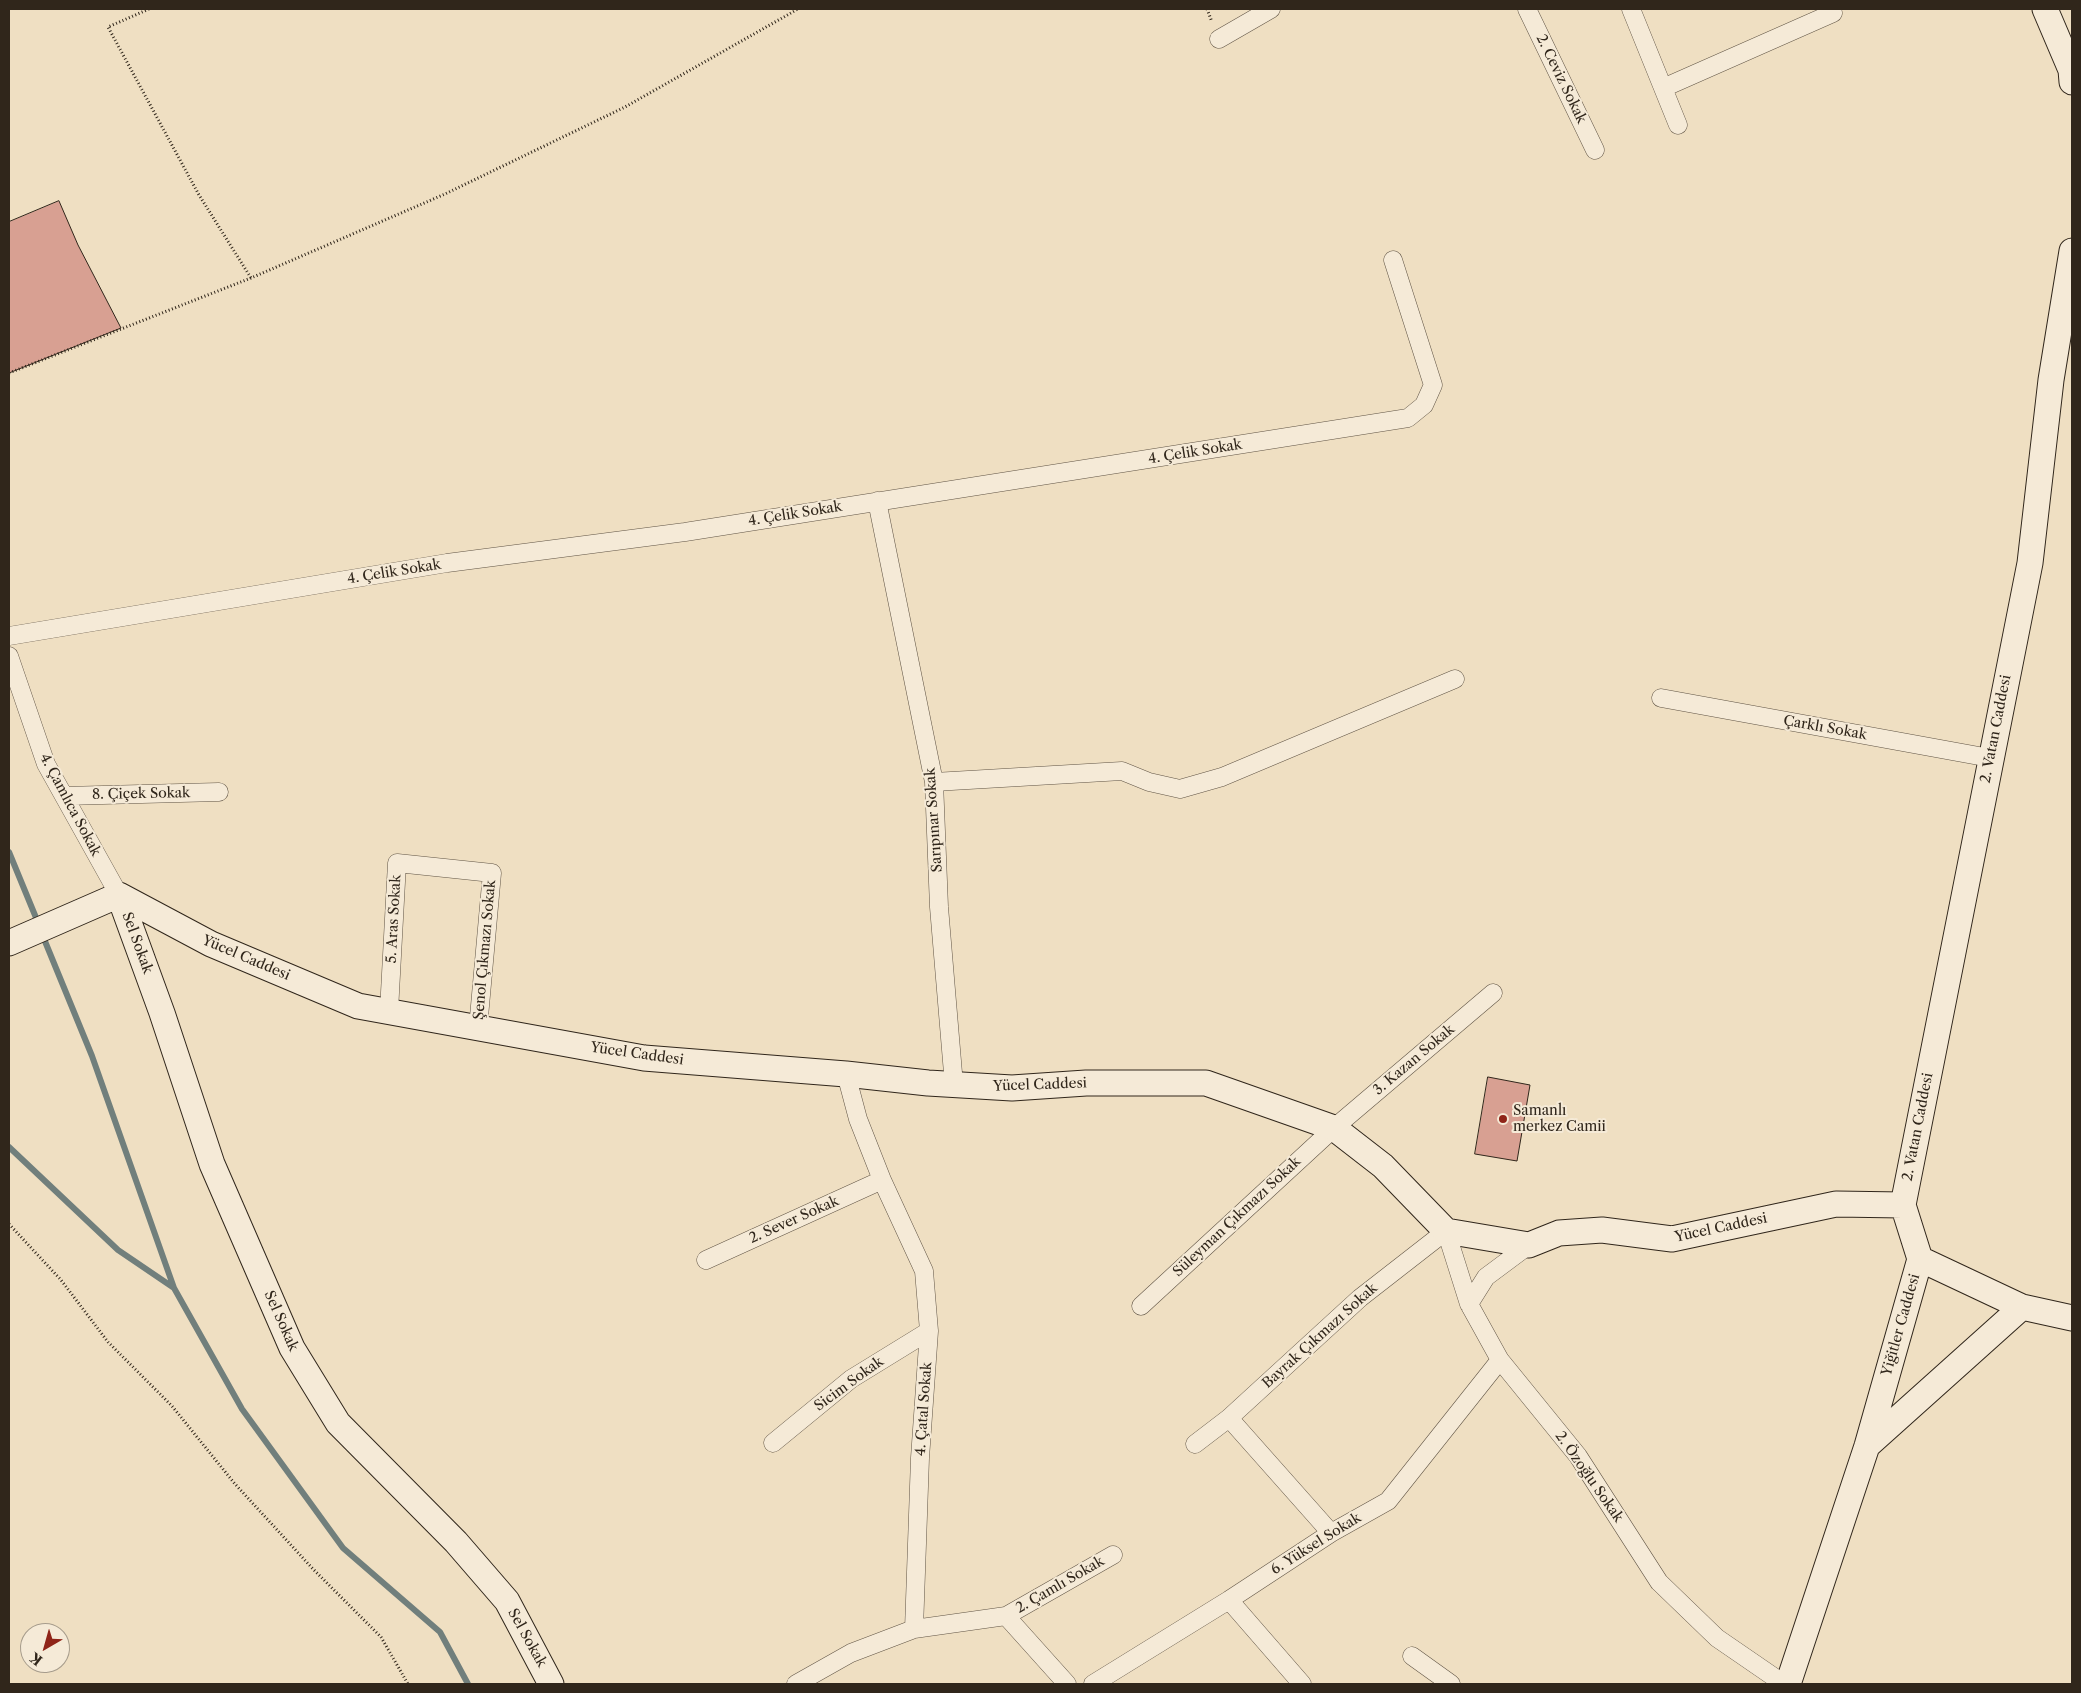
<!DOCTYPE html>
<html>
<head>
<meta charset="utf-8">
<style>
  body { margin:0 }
  #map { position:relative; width:2081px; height:1693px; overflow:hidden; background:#efdfc2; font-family:"Libre Caslon Text",serif }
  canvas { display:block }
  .frame { position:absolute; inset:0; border:10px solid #30261b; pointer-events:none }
  .north { position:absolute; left:20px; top:1623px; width:50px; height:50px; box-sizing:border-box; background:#f5ead7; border:1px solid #a69c8c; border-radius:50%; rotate:218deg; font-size:14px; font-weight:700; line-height:20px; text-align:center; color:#30261b }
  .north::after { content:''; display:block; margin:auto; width:18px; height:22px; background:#8f2418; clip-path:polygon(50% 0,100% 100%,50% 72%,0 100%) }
</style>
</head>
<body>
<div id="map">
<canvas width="2081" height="1693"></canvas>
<div class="frame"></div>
<div class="north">K</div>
</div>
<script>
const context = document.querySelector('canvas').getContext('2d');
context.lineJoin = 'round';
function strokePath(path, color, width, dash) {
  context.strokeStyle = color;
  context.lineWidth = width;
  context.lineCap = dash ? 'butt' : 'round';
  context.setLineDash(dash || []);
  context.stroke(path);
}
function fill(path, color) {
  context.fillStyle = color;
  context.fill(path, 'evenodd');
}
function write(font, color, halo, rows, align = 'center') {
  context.font = font + ' "Libre Caslon Text",serif';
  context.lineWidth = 4;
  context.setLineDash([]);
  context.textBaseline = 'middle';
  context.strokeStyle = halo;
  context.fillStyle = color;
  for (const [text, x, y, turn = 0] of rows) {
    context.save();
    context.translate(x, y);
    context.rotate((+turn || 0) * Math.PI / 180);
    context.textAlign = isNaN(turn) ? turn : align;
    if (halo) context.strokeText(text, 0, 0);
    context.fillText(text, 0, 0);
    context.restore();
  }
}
const stream = new Path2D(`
  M9,852L39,925
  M42,934L92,1056L174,1288L242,1409L343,1548L440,1632L468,1684
  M9,1147L118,1250L174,1288`);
const building = new Path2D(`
  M59,201L78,245L121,328L9,373V222Z
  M1488,1077L1530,1085L1517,1161L1475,1154Z`);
const path = new Path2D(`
  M149,9L108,27L199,195L251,278
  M1207,9L1212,22
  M9,373L251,278L445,194L625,107L798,9
  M9,1224L61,1280L108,1342L172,1406L235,1484L313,1569L381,1637L408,1684`);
const street = new Path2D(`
  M1527,9L1595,150
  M1631,9L1678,125
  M1219,39L1271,9
  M1663,88L1833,13
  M877,501L934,782L939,907L954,1085
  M9,636L447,563L685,532L1408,418L1424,405L1433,385L1393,260
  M9,656L46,764L119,895
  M1661,698L1990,758
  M934,782L1122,771L1149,782L1180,789L1222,777L1455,679
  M64,796L219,792
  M389,1011L397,863L492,873L478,1028
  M706,1260L882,1180
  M1469,1304L1486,1277L1529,1245
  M1141,1306L1334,1128L1493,993
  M1229,1418L1331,1533
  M773,1443L851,1379L929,1331
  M1195,1444L1229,1418L1360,1298L1446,1231L1469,1304L1500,1360L1578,1456L1659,1582L1717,1638L1784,1684
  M1229,1600L1302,1684
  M1006,1616L1067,1684
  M914,1629L1006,1616L1113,1555
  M1412,1656L1451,1684
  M796,1684L851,1653L914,1629L920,1458L929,1331L924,1271L882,1180L858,1119L846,1074
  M1093,1684L1229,1600L1331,1533L1388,1501L1500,1360`);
const secondary = new Path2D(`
  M2045,9L2071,70L2072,82
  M119,895L162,1013L212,1164L292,1348L338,1423L456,1542L507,1601L551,1684
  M9,943L119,895L211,944L358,1006L644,1058L846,1074L928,1083L1012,1088L1086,1083H1206L1334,1128L1383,1166L1446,1231L1529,1245L1559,1233L1602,1230L1672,1239L1836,1204L1903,1205
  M1920,1259L2022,1307L2072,1318
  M1867,1446L2022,1307
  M1788,1684L1867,1446L1920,1259L1903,1205L2030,563L2051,380L2072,251`);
const markers = [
  [1503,1119,5,"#8f2418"]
];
const streetNames = [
  ["2. Ceviz Sokak",1561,79,64],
  ["4. Çelik Sokak",1195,452,-9],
  ["4. Çelik Sokak",795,514,-9],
  ["4. Çelik Sokak",394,572,-9],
  ["Çarklı Sokak",1825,728,10],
  ["2. Vatan Caddesi",1996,729,-79],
  ["8. Çiçek Sokak",141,794,-1],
  ["4. Çamlıca Sokak",70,805,62],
  ["Sarıpınar Sokak",934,820,-94],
  ["5. Aras Sokak",394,919,-87],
  ["Sel Sokak",137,943,70],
  ["Şenol Çıkmazı Sokak",485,950,-85],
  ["Yücel Caddesi",246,958,23],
  ["Yücel Caddesi",637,1054,8],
  ["3. Kazan Sokak",1414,1060,-40],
  ["Yücel Caddesi",1040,1085,-2],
  ["2. Vatan Caddesi",1918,1127,-79],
  ["Süleyman Çıkmazı Sokak",1237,1217,-43],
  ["2. Sever Sokak",794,1220,-24],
  ["Yücel Caddesi",1721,1228,-12],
  ["Sel Sokak",281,1321,66],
  ["Yiğitler Caddesi",1901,1325,-74],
  ["Bayrak Çıkmazı Sokak",1320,1336,-42],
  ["Sicim Sokak",849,1384,-36],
  ["4. Çatal Sokak",924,1409,-86],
  ["2. Özoğlu Sokak",1589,1477,55],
  ["6. Yüksel Sokak",1316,1544,-32],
  ["2. Çamlı Sokak",1060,1585,-30],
  ["Sel Sokak",527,1638,61]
];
const poiNames = [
  ["Samanlı",1513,1111],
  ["merkez Camii",1513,1127]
];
strokePath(stream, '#717f7c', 6);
fill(building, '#d8a092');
strokePath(building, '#30261b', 1);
strokePath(street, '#605445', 19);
strokePath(secondary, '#30261b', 27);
strokePath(path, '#30261b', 3, [1, 2.5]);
strokePath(street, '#f5ead7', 18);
strokePath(secondary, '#f5ead7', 25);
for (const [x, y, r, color] of markers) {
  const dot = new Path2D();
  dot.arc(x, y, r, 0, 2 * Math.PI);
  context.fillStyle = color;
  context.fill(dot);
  strokePath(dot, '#f5ead7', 2);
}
write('14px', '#30261b', '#f5ead7', streetNames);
write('14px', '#30261b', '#f5ead7', poiNames, 'left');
</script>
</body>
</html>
